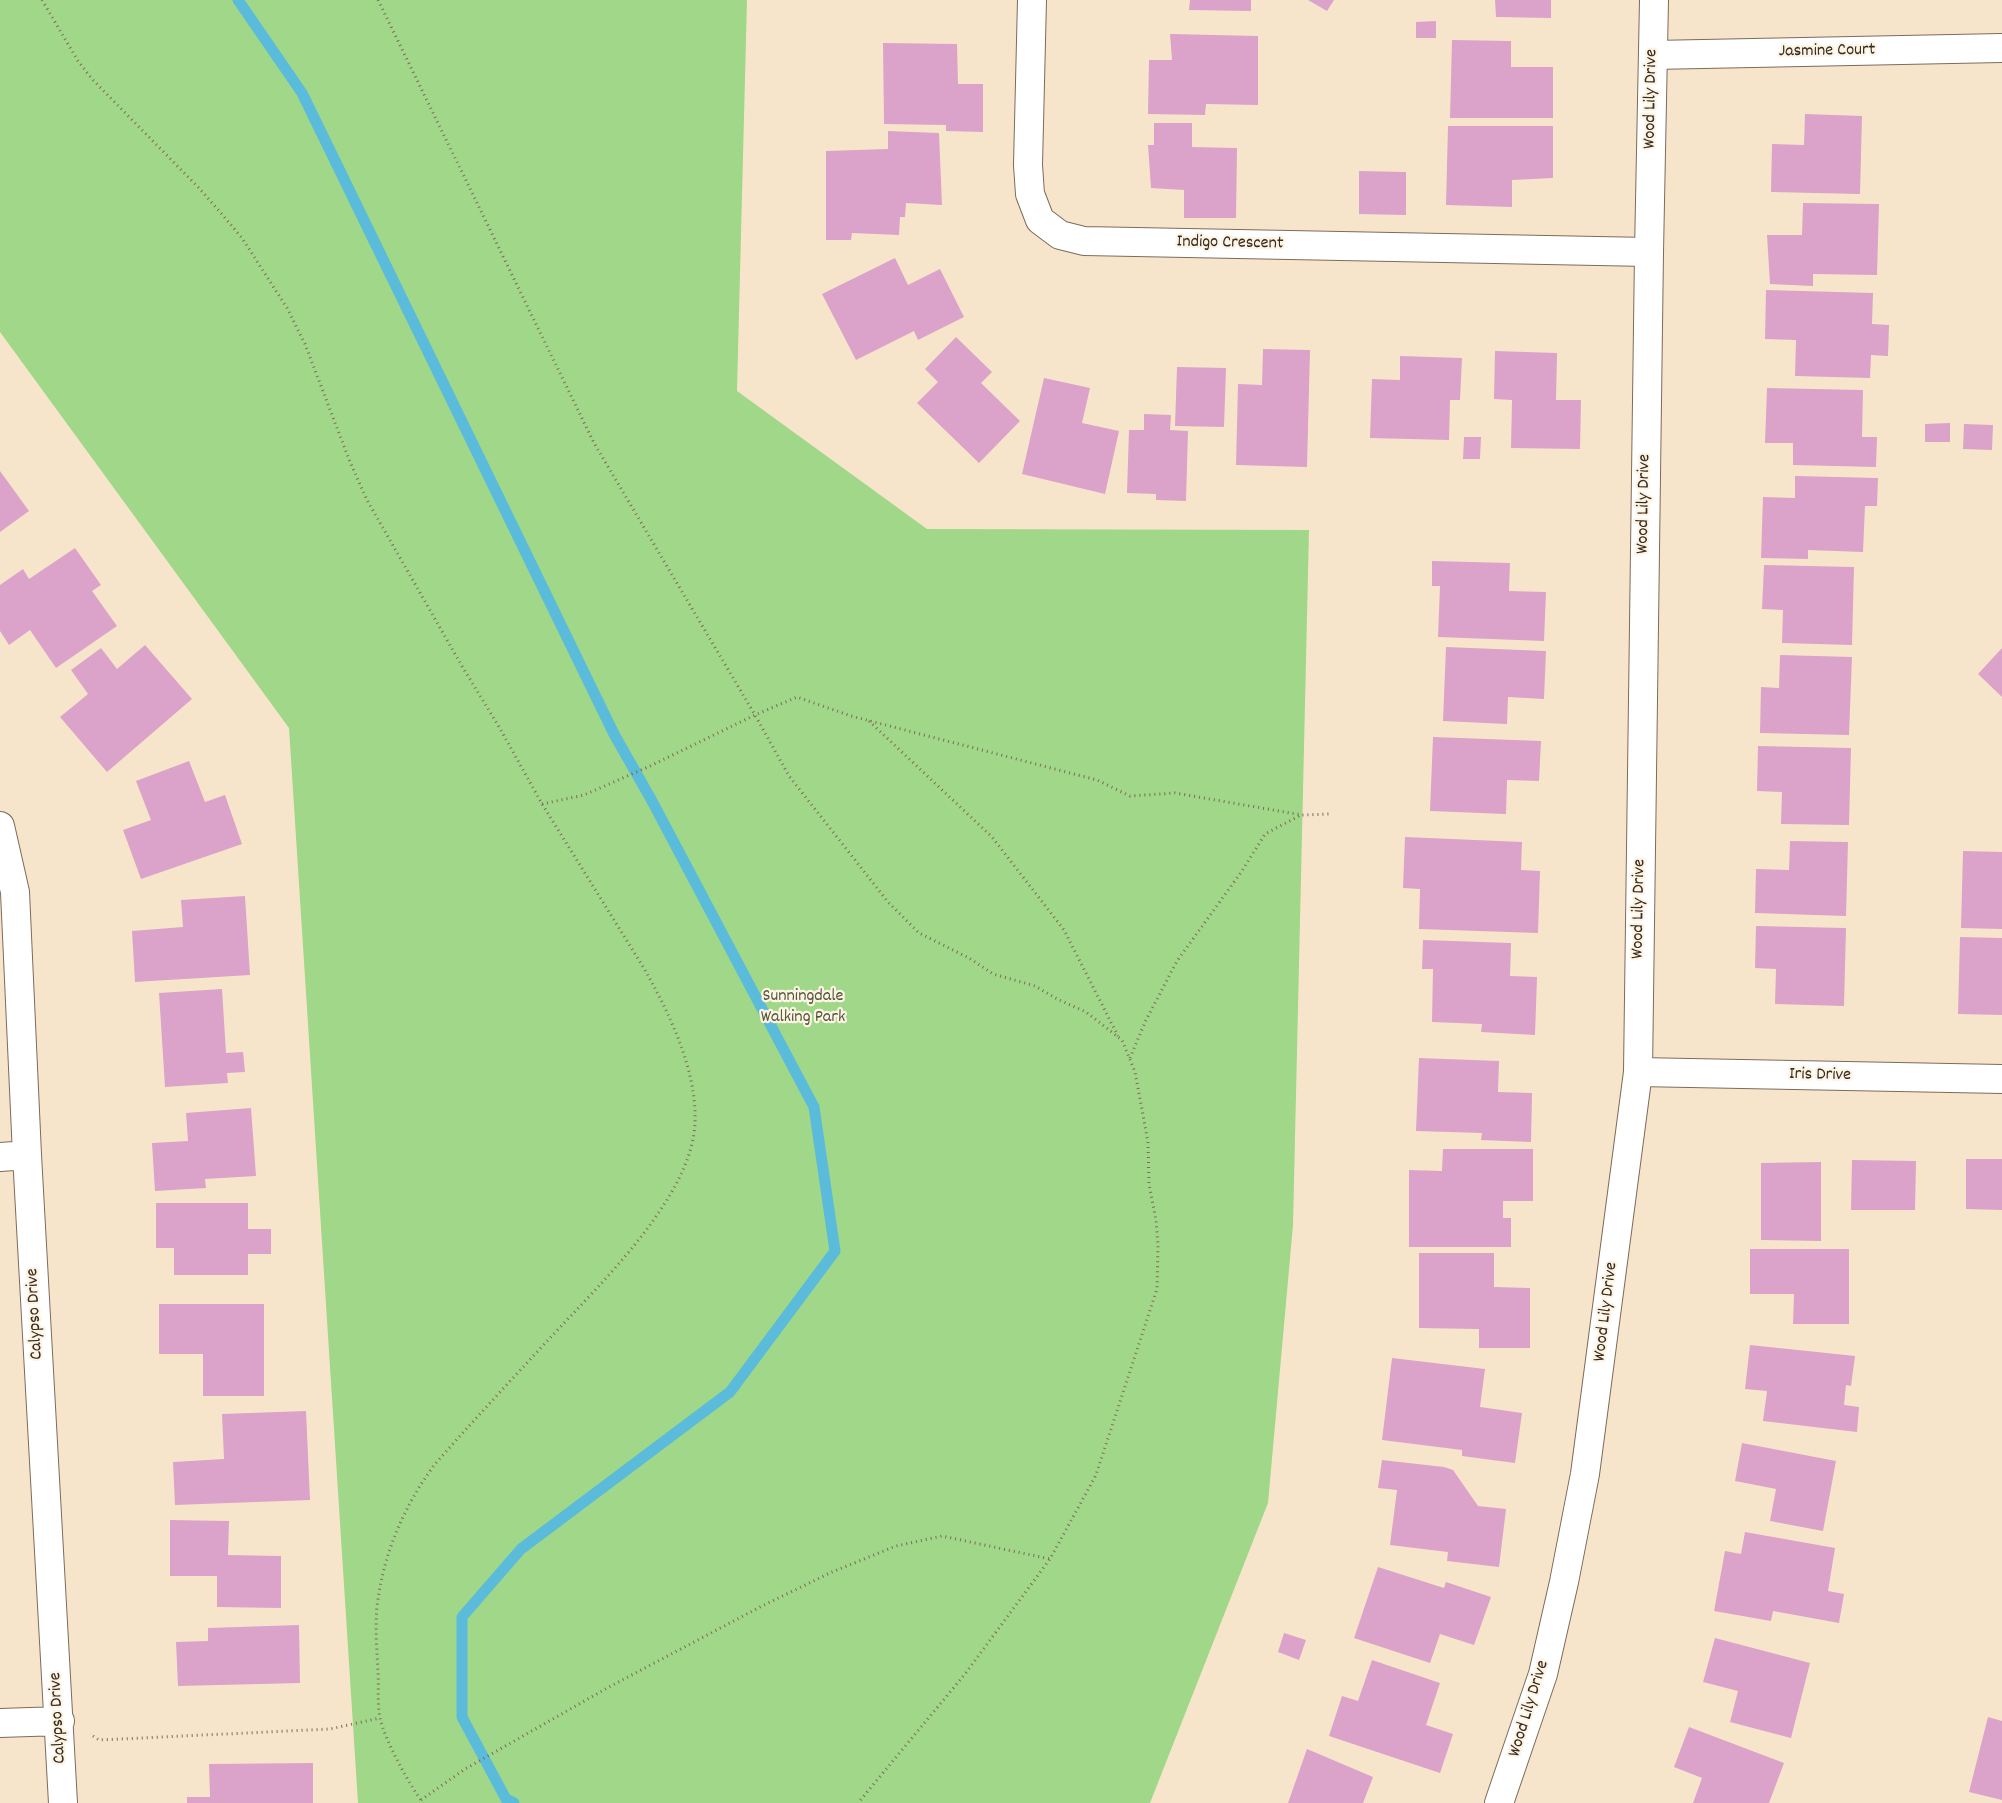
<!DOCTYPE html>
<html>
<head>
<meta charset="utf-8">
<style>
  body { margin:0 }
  canvas { display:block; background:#f7e5cb }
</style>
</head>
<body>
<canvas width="2002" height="1803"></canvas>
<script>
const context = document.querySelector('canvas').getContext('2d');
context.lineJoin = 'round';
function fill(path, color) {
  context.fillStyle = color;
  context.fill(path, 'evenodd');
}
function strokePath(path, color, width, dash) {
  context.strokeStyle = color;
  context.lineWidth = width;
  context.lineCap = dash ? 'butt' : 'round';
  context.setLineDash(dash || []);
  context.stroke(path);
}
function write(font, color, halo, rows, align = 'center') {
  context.font = font + ' Dekko,sans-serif';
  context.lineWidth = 4.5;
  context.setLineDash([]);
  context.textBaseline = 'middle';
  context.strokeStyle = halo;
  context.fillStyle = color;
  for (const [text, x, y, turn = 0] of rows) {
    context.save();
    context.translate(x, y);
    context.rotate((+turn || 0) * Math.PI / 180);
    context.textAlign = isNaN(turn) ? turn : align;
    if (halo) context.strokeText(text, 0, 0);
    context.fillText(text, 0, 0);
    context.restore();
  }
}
const green = new Path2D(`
  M0,0H747L737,391L927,529L1309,530L1293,1225L1268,1503L1150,1803H358L289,728L0,332Z`);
const stream = new Path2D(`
  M238,0L302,93L614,734L652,801L814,1107L835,1251L730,1392L521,1549L462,1617V1717L506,1799L514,1803`);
const building = new Path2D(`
  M1190,0H1251V11L1189,10Z
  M1308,0H1334L1327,11Z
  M1495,0H1551V18L1496,17Z
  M1436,21V38H1416V22Z
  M1170,34L1258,36V105L1206,104L1205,115L1148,114L1149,60H1172Z
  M1452,40L1511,41V67H1553V118H1450Z
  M883,43L957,44L958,84H983V132L946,131V125L884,124Z
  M1805,114L1862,116L1860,194L1771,192L1772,144L1804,145Z
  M1154,123H1192V147L1237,148L1236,218H1184V190L1151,188L1148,145H1154Z
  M1448,126H1553V178L1512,180V207L1446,205Z
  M888,131L939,133L942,205L906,203L905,217H900L899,235L852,233L851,240H826V151L888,149Z
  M1359,171L1406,172V215L1359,214Z
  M1803,203L1879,204L1877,275L1813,274V286L1770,284L1767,235H1802Z
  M895,258L908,285L940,269L964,317L918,340L914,331L856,360L822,294Z
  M1766,290L1873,293L1872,324L1889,325L1888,356L1871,355L1870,378L1795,376L1796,340L1765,339Z
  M956,337L992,372L981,383L1020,421L979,463L917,403L938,382L925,369Z
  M1263,349L1310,350L1307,467L1236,465L1238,384L1262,385Z
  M1495,351L1557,353L1556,400H1581L1580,449L1511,448L1512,400L1494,399Z
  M1400,356L1462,358L1460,400H1450L1449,440L1370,438L1372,379L1400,380Z
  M1177,367L1226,368L1224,427L1175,426Z
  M1044,378L1090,388L1082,423L1119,431L1105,494L1022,474Z
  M1767,388L1863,390L1862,437H1877L1876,467L1793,465V443H1765Z
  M1144,414L1171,415L1170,430L1188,431L1186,501L1156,500V494L1127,493L1129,430H1144Z
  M1950,423V442H1925V424Z
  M1964,424L1993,425L1992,450L1963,449Z
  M1464,437H1481L1480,459H1463Z
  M0,471L29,511L0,532Z
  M1795,476L1878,478L1877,506H1865L1863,552L1808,550V559L1761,558L1763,497L1795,498Z
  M75,548L101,585L92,591L117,626L56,668L30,630L9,645L0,631V585L23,569L29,579Z
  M1432,561L1510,563L1509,591L1546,592L1544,641L1438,637L1440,586H1432Z
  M1764,565L1854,567L1852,645L1782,643L1783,610L1762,609Z
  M145,645L192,699L107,772L60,717L88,694L71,670L101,648L117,669Z
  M1446,647L1546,651L1544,699L1508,697L1507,724L1443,721Z
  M2002,648V697L1978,674Z
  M1780,655L1852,657L1849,735L1760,733L1761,687L1779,688Z
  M1433,737L1541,741L1539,781L1507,780L1506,814L1430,811Z
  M1758,746L1851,748L1849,825L1781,824L1782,792L1757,791Z
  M189,761L205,802L225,795L242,844L141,879L123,830L151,820L136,781Z
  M1405,837L1522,842L1521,870L1540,871L1538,933L1419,929L1420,889L1403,888Z
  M1790,841L1848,842L1846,916L1755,913L1756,869L1789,870Z
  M1963,851L2002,852V929L1961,928Z
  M245,896L250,975L135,982L132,931L183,927L181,900Z
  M1756,926L1846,928L1844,1006L1775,1004L1776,969L1755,968Z
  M1960,937L2002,938V1015L1958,1014Z
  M1423,940L1511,943L1510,976L1537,977L1535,1035L1481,1032L1482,1024L1432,1022L1433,969H1422Z
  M222,989L226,1053L243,1052L245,1072L227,1073L228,1083L165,1087L159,993Z
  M1419,1058L1499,1061L1498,1092L1532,1093L1531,1142L1481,1140L1482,1133L1416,1131Z
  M251,1108L256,1176L205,1179L206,1188L155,1191L152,1143L188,1141L186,1113Z
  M1443,1149H1533V1201H1503V1218H1511V1247H1409V1170L1442,1171Z
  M1966,1159H2002V1210L1966,1209Z
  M1852,1160L1916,1161L1915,1210H1851Z
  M1821,1162V1241L1761,1240V1163Z
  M156,1203H248V1229H271V1254H248V1275H174V1248H156Z
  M1750,1249H1849V1324H1793L1794,1294H1750Z
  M1419,1253H1494V1287L1530,1288V1348H1479V1329L1419,1328Z
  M159,1304H264V1396H203V1354H159Z
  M1750,1345L1855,1356L1851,1386L1846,1385L1844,1405L1859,1407L1857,1432L1763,1421L1767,1391L1745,1389Z
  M1392,1358L1485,1369L1480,1407L1522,1413L1515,1463L1462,1456V1450L1382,1440Z
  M306,1411L310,1500L175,1505L173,1462L224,1459L222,1414Z
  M1742,1443L1836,1461L1823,1531L1770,1521L1776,1489L1735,1481Z
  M1382,1460L1444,1467L1453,1470L1478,1506L1506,1509L1499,1567L1447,1561L1448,1552L1390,1545L1397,1490L1378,1488Z
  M170,1520L229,1521L228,1555L281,1556V1608L217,1607V1576H170Z
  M1745,1532L1835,1548L1828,1591L1844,1594L1839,1623L1773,1611L1771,1621L1714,1611L1725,1551L1741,1554Z
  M1378,1567L1444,1588L1446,1582L1491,1597L1474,1645L1440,1634L1430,1663L1354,1638Z
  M299,1625L300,1683L178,1686L176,1642L208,1641V1628Z
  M1284,1633L1306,1640L1299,1660L1278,1652Z
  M1715,1638L1810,1663L1791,1738L1730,1722L1738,1691L1703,1682Z
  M1372,1660L1440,1683L1426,1725L1453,1734L1440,1773L1329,1736L1342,1696L1358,1701Z
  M1988,1717L2002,1721V1800L1969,1792Z
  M1689,1727L1784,1763L1769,1803H1693L1702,1778L1674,1767Z
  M1307,1749L1373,1777L1363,1803H1288Z
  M313,1763V1803H187V1797H210L209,1764Z`);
const path = new Path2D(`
  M42,0L78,61L92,79L198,187L220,212L242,238L287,308L305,344L350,462L367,500L463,668L498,725L542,804L645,970C670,1015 697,1070 695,1123C692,1197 599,1285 550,1338C511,1380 473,1421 435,1464C404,1506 383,1554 377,1607C375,1629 377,1651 378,1672C379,1687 377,1703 380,1718C385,1741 409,1784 423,1803
  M378,0L594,443L755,715L789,776L888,902L919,933L969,958L993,974L1035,986L1057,999L1086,1012L1122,1040L1135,1072L1148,1142L1149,1184L1156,1220L1158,1245L1157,1289L1096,1475L1050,1559L965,1674L858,1803
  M869,721L992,837L1064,930L1118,1036
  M542,804L584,795L648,767L755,715L797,697L851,716L1097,780L1130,796L1175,793L1302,815L1330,814
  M1130,1058L1145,1022L1177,961L1242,871L1265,834L1301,815
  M93,1736L99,1740L330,1729L380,1718
  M421,1800L465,1769L609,1687L762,1606L832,1572L896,1546L942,1536L1050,1559`);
const minor = new Path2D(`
  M1032,0L1028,165L1030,194L1040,220L1060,235L1084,241L1649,252
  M1653,55L2002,48
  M0,826L15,892L27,1155L63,1803
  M1638,1072L2002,1079
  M0,1157L27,1155
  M0,1723L60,1721`);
const tertiary = new Path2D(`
  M1499,1803L1543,1674L1564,1582L1585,1474L1638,1072L1649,252L1654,0`);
const streetNames = [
  ["Jasmine Court",1827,52,-1],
  ["Wood Lily Drive",1652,99,-89],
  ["Indigo Crescent",1230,244,1],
  ["Wood Lily Drive",1645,504,-89],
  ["Wood Lily Drive",1640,909,-89],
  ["Iris Drive",1820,1076,1],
  ["Wood Lily Drive",1607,1312,-83],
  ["Calypso Drive",36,1314,-93],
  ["Wood Lily Drive",1530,1709,-73],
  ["Calypso Drive",59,1718,-93]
];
const parkNames = [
  ["Sunningdale",803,998],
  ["Walking Park",803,1019]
];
fill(green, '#a1d788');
strokePath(stream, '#5bbbda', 11);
fill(building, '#dba3ca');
strokePath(minor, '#7d6b5b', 30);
strokePath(tertiary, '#7d6b5b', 30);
strokePath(path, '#7d6b5b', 3, [1, 4]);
strokePath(minor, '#fff', 28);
strokePath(tertiary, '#fff', 28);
write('18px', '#3b2a1e', '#fcf5e5', streetNames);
write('18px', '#545538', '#fcf5e5', parkNames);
</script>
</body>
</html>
